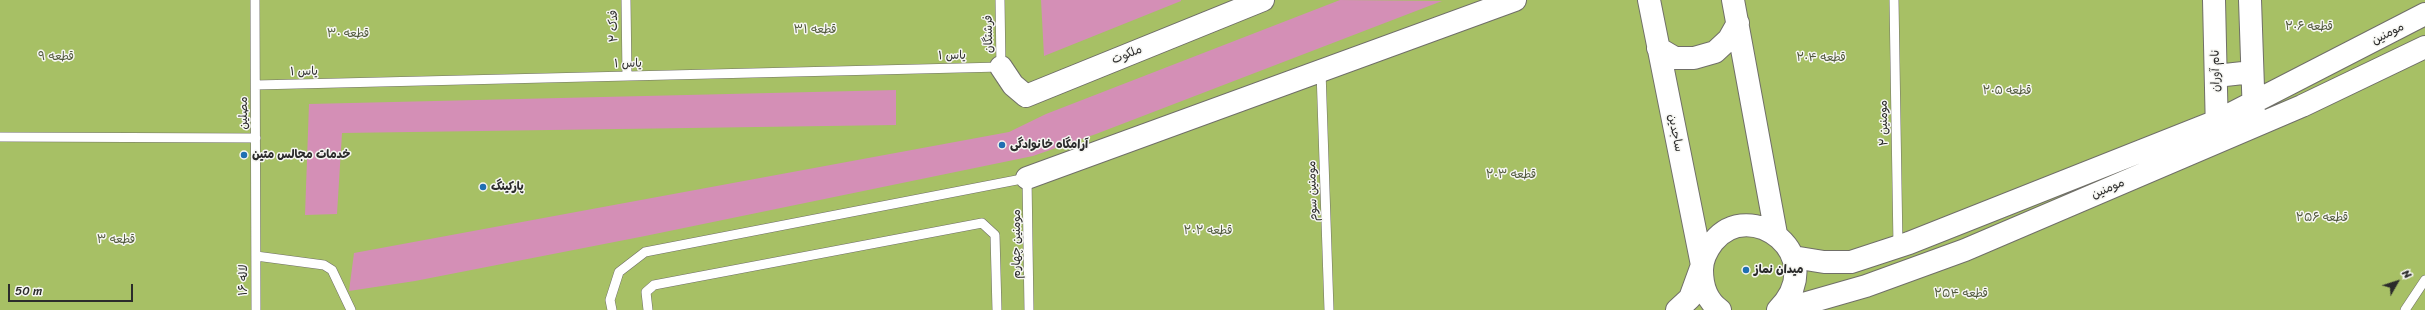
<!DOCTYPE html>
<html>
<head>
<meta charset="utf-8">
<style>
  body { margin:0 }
  #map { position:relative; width:2425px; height:310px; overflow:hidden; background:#efecda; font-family:Sriracha,sans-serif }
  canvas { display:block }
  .north { position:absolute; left:2377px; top:262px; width:40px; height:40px; -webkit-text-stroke:3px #f6f6f2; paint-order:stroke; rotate:51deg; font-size:11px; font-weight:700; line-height:16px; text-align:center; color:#2b2b2b }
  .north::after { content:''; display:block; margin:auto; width:14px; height:18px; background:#2b2b2b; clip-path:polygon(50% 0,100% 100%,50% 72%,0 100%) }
  .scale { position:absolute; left:8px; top:284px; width:125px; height:18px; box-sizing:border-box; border:2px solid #2b2b2b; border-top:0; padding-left:5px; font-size:12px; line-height:14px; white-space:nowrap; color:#2b2b2b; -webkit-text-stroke:3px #f6f6f2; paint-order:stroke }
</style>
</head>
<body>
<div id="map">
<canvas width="2425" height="310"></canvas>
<div class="north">N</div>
<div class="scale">50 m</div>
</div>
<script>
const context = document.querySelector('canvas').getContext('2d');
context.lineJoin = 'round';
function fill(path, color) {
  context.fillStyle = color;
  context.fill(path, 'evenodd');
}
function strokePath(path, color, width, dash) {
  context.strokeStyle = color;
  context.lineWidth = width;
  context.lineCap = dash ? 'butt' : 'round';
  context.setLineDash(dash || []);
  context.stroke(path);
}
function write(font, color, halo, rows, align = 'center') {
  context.font = font + ' Sriracha,"Playpen Sans Arabic",sans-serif';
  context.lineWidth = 3;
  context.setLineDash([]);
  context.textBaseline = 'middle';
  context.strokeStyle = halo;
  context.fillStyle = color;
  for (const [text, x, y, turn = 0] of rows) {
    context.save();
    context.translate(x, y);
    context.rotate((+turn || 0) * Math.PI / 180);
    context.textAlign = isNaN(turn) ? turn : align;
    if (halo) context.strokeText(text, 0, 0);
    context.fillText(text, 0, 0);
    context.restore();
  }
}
const green = new Path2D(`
  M0,0H2425V310H0Z`);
const building = new Path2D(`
  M1041,0H1181V1L1044,56Z
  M1340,0L1442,1L1096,134L1033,156L645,236L415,281L349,291L354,253L1009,132L1046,114Z
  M896,90V125L342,133L337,214L305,215L309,104Z`);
const service = new Path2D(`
  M255,0L256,310
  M626,0L627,76
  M1894,0L1898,246
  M1321,71L1329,310
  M256,85L1001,67L1000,0
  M0,137L256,138
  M256,256L324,265L332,270L351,310
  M612,310L610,300L619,272L645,252L1027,178L1029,310
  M648,310L646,292L654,285L982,223L995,235L997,310
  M2405,310L2425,280`);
const tertiary = new Path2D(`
  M1649,0L1702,265L1690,298L1677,310
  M1733,0L1776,234
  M2214,0L2217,133
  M2250,0L2254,117
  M1658,48L1675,58H1694L1715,52L1729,39L1738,23
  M1001,67L1013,85L1026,96L1263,0
  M2216,76L2252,72
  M1027,178L1515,0
  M1793,257L1824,262H1851L1909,243L2217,121L2425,14
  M1720,310C1707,301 1702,285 1702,270C1702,260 1707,250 1713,242C1750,195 1831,256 1778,310
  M1782,310L1866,286L1965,250L2302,106L2425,47`);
const markers = [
  [1002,145,4,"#1f6fb2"],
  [244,155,4,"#1f6fb2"],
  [483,187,4,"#1f6fb2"],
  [1746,270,4,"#1f6fb2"]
];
const streetNames = [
  ["فدک ۲",614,26,-91],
  ["فرشتگان",989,34,-91],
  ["مومنین",2388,34,-27],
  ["ملکوت",1127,55,-22],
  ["یاس ۱",952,56,-1],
  ["یاس ۱",628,64,-1],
  ["نام آوران",2216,71,-91],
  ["یاس ۱",304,72,-1],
  ["مصلین",244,113,-90],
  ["مومنین ۲",1884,123,-91],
  ["ساجدین",1675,133,79],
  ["مومنین",2108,189,-23],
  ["مومنین سوم",1313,191,-92],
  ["مومنین چهارم",1017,244,-90],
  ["لاله ۱۶",244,280,-90]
];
const parkNames = [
  ["قطعه ۲۰۶",2309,27],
  ["قطعه ۳۱",815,30],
  ["قطعه ۳۰",348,34],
  ["قطعه ۹",56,57],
  ["قطعه ۲۰۴",1821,58],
  ["قطعه ۲۰۵",2007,91],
  ["قطعه ۲۰۳",1511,175],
  ["قطعه ۲۵۶",2322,218],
  ["قطعه ۲۰۲",1208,231],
  ["قطعه ۳",116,240],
  ["قطعه ۲۵۴",1961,294]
];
const poiNames = [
  ["آرامگاه خانوادگی",1010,145],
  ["خدمات مجالس متین",252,155],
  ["پارکینگ",491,187],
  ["میدان نماز",1754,270]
];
fill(green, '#a7c065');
fill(building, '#d48fb6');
strokePath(service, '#706f68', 10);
strokePath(tertiary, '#706f68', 24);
strokePath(service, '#fff', 9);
strokePath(tertiary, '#fff', 22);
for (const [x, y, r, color] of markers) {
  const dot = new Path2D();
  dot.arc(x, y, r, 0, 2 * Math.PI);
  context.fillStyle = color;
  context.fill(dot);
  strokePath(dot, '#f6f6f2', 1.5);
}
write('12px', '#2b2b2b', '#f6f6f2', streetNames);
write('12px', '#50583c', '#f6f6f2', parkNames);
write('bold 12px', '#2b2b2b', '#f6f6f2', poiNames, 'left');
</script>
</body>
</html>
